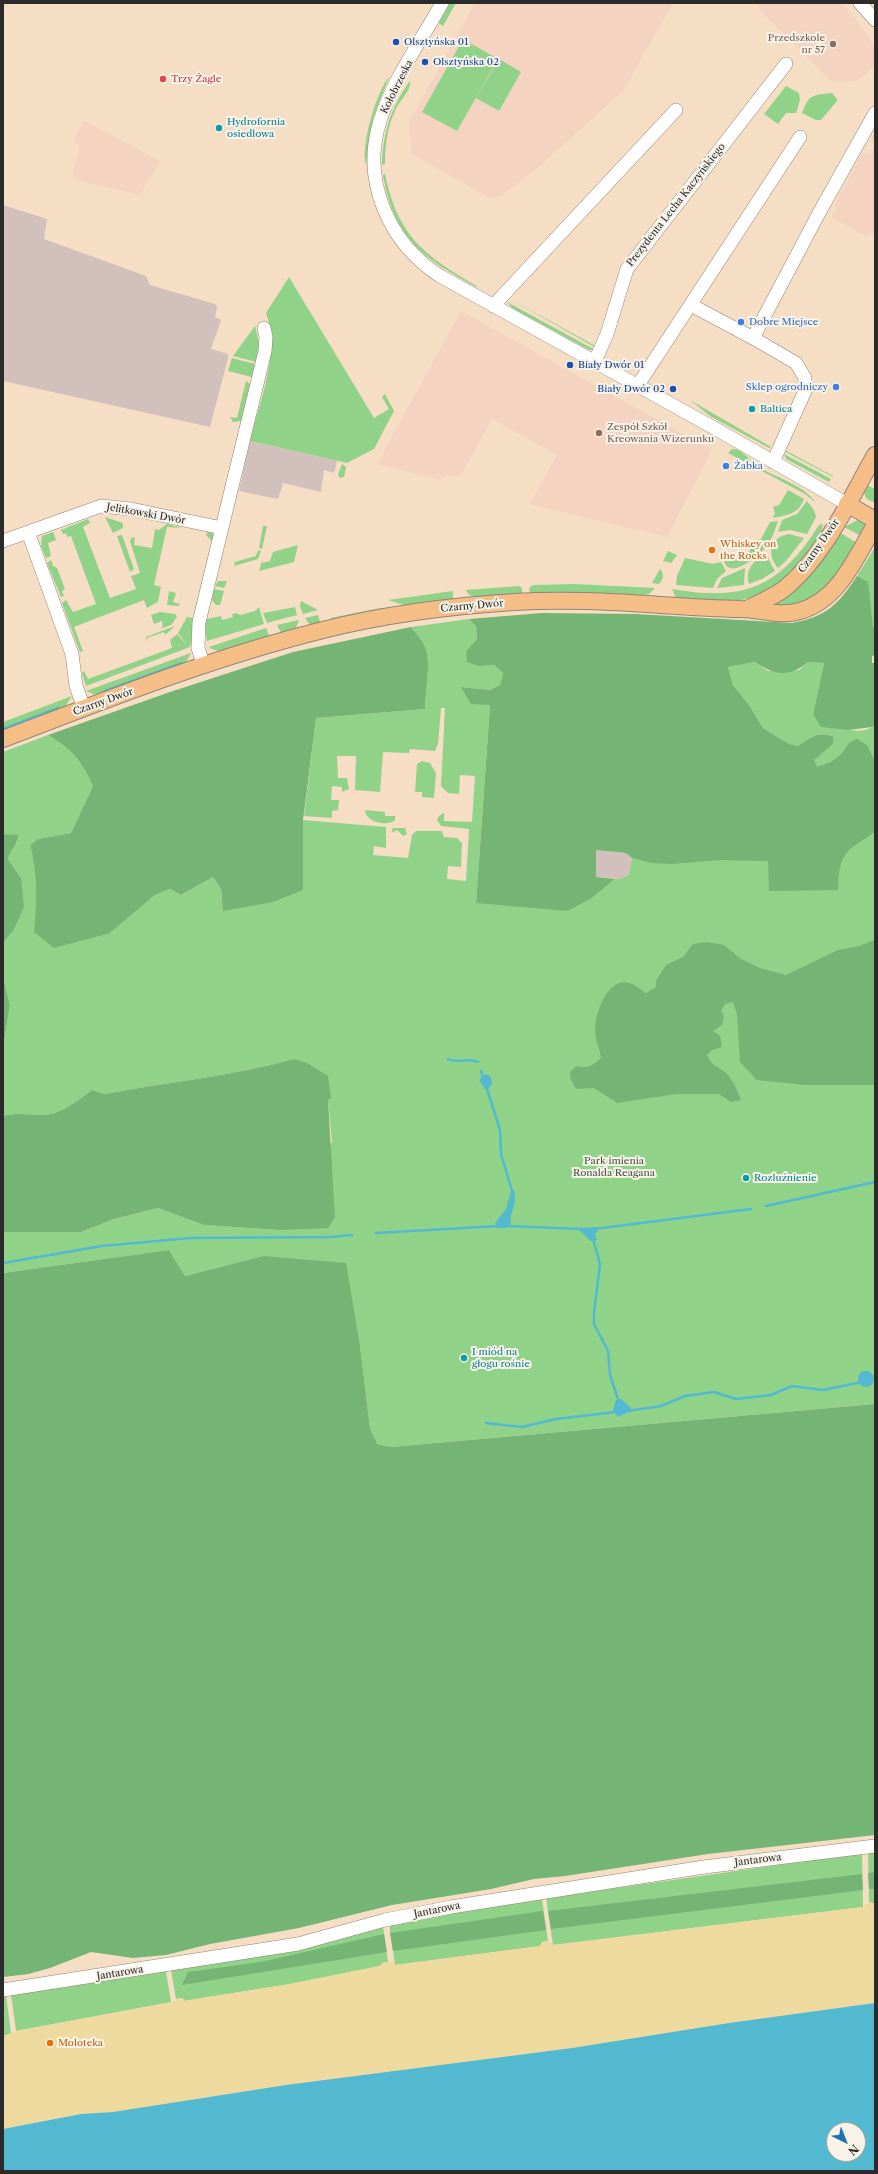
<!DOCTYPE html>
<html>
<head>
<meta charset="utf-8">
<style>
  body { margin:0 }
  #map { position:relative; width:878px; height:2174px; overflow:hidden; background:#f5dec4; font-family:"Libre Caslon Text",serif }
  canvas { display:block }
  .frame { position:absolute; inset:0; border:4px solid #2b2b2b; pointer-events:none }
  .north { position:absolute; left:826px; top:2122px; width:40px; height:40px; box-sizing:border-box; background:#f7f3e8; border:1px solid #a5a39c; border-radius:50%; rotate:137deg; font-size:11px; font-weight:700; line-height:16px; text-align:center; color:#2b2b2b }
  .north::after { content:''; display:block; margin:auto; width:14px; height:18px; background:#1f6fb2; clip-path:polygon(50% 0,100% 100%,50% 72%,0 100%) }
</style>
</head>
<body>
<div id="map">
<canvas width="878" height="2174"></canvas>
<div class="frame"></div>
<div class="north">N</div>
</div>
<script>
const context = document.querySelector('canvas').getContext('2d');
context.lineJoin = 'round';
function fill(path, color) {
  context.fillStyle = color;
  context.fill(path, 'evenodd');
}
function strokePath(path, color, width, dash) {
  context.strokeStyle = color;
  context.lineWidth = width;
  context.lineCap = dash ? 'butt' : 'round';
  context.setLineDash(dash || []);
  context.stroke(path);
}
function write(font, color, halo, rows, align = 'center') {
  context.font = font + ' "Libre Caslon Text",serif';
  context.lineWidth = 4;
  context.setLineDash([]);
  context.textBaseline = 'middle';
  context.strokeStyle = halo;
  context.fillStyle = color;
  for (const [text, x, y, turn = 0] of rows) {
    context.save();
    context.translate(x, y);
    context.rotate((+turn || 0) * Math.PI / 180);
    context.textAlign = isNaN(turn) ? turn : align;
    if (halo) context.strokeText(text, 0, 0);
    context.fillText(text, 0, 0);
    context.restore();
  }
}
const built = new Path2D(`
  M475,3H673L623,91L541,165L501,196L490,198L412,154L409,122Z
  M758,3H843L864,30L875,49V65L864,76L855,81L840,82L831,81L761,12Z
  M85,121L160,161L140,195L84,182L72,176L80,145L73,141Z
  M875,131V233L866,236L831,217L837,208L834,206L863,152L869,155L875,144L870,141Z
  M461,311L712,450L667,537L530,504L557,455L492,419L461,475L446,476L440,480L377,464Z`);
const industrial = new Path2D(`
  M3,205L47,219L44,239L146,276L150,285L215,304L217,307L215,317L221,320L211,349L228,354V358L210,427L3,381Z
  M250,441L337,461L334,473L324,470L321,492L283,483L278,499L239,491Z
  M596,850L626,853L632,858L629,875L620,879L596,877Z`);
const green = new Path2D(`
  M450,3H456L443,26L439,23Z
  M463,39L498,59L457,131L422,112Z
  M499,59L521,72L499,111L476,98Z
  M389,77L373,118L366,165C360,147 377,90 389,77Z
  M410,81C412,90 398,102 395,111C387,128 385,146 385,164L382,165C383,132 391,107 410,81Z
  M786,86L799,93L800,100L796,113H786L778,124L764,114Z
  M832,93L837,99V101L821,120H816L802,113C809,94 813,95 832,93Z
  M385,174C398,237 425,256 477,286L476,287C423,258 394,238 383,175Z
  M289,277L374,418L389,409L382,397L385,394L394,411L374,449L347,463L250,441C259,404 281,350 266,313Z
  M505,296L599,348L598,349Z
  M507,302L595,350H589L512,308Z
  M255,326L259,343L256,362L233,356Z
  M232,358L255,364L252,377L228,371Z
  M246,381L250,384L241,421L233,422L230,417L237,418Z
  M690,400L771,447L769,448L710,416Z
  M732,449C742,448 752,463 760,468C778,478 805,486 816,503L805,494L728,453Z
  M785,450L833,476V477L784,451Z
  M784,454L831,479L829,482L786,459Z
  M342,464L346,467L344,477L340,478L338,475Z
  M865,484L875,489V502C864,501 863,493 865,484Z
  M788,490L804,499C799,514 787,515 773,518L775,513L773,507L779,505Z
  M807,501L814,510L816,517L807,534L790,530L778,532L782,520L797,514Z
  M105,517L123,523V528L113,533Z
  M88,519L90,523L83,527L110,598L136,589L131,576L140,573L130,541L132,537L135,538L134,545L152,548L155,529L159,530L167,524L182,528L167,527L154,585L161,587L158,602L147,608L144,600L74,627L83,651L80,652L62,603L66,600L73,612L96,604L71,536L67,537L66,533L63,534L61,530Z
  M858,520H861L865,524L861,536L844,527Z
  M778,521C775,530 772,539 766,547C759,555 730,581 724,561L748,554L755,541L761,539L770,522Z
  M823,524L820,538L784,582L754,597L737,601L676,598L672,589C744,602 780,587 819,525Z
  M263,526H267L262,549L259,548Z
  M208,531L214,534V541L190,647L86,686L82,673L84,671L88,679L172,648L170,640L177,634L187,645L178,633L187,617L193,618L212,541L206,535Z
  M53,532L56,540L48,543L51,556L46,558L41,546L42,536Z
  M839,532L857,543L844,567L820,595L789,608L767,606Z
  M789,534L804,538L786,561L778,568C766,554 770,537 789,534Z
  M122,535L134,569L130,572L117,536Z
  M298,545L294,562L259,571L263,558L262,563L270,561L273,552Z
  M875,547V628L873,627L861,579L857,576Z
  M258,550L261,551L258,559L234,566L235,562L256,556Z
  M668,551L677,555L671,563L663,561Z
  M767,552L769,560L775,571L762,579L749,584C744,570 756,558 767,552Z
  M685,558L713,564L721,562L726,571L717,579L713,588L676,585L677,576Z
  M51,560L53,566L57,568L65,589L62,591L64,596L61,597L47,563Z
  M745,568L744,585L717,588L722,578Z
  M660,569C665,574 663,579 659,584L652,583Z
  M218,581H227L224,588L215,586Z
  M575,584L655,588L649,594L638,596L530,593L529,588L533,585Z
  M519,586L522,588V595C508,596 471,605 466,590Z
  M214,589L224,591L220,605H216L212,600Z
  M169,591L176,593L173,602L179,604L182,592L179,606L167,605Z
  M453,591V600L410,607L388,600Z
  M301,601L318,610L303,614L300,606Z
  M259,607L264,624L207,641L205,628L206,619L221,616L222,620L233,617L232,614L236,613L240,615L255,611Z
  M295,607L297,615L267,623L263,613Z
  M381,608L396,610L327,623L331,618Z
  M160,612L175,614L177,617L171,625L160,629L163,626L162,621L154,624L151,615Z
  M318,615L321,625H310L305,618Z
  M469,619L476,626L477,639L466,651L479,666L494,665L503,673L500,685L490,690L461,687L490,704L476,903L593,897L615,879H620L629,875L632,858L644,861L833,744L832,737C818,730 810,737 798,747L789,744L763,728L749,705L733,685L728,667L755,662L768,671L799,670L808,662L824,663L813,714C831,722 856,740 875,725V1404L391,1447L377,1444L370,1428L360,1346L263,1256L185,1276L169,1250L3,1273V1232H81L114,1219L158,1208L204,1225L279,1230L332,1142L328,1100L294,1059C232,1076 168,1082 105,1094L92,1090C78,1100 62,1114 44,1115C30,1115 17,1112 3,1116V1048L10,1005L3,977V943L13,931L21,878L8,859C11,850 17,845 19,836L3,834V752L48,735C73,750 81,760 93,786L71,833L38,839L30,845C37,868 39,894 36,918L110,933L155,895L170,889L181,895L213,877L221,889L223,911L303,890V820L386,827V848L374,846L373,855L408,858L412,835L416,831H442L444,837L457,838L462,843L461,867L448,866L447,879L466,881L469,829L441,826L437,820L439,816L444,813V821L472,822L475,776L460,775L459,794L448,793L441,786L445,708H441L438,744L435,751L410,749L409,753L383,752L380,792L355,790L356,756H337L338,778H347L349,789L342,792V787L332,786L331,800H339L338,810L332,811V818L304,816L316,718L425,709C425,690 432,665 425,647C423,640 415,633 411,627Z
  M299,620L295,630L282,635L277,625Z
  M175,626L165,635L164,632L147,638V642L146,637Z
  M266,628L270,638C253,643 224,659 209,647Z
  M191,653L185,664L101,695L93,694L86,691Z
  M72,696L63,710L3,734V722Z
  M422,761L430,763L436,773L434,798L422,797V792H415L417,764Z
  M365,810L385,812V816H395V820C387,827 365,822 365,810Z
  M393,828H405L407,834L403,836L397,830L391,833Z
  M868,1852H875V1904L869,1902Z
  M862,1853L863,1907L553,1945L546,1898Z
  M542,1899L548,1941L542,1942L541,1946L395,1965L389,1924L476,1908Z
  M383,1926L388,1962L382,1963L380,1966L290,1984L183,2001L182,1998L176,1999L171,1970Z
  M166,1971L171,2002L16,2031L11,1994Z
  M6,1995L11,2034L3,2036V1996Z`);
const forest = new Path2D(`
  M857,576L868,582L873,627L875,628V655L872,656V663H875V725L872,727L848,730L821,727L813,714L824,663L808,662C789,678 774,675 755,662L728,667L733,685L749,705L763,728L789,744L798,746C810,738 818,730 833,737V744L814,760L817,767C826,764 835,761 842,753C849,745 846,743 857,739L867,745L875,762V832C845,852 839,852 838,890L769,891L768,861L720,860L672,864L651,863L632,858L626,853L596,850V877L615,879L593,897L568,911L476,903L490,705L471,704L461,687L490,690L500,685L503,673L494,665L479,666L467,662L466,651L477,639L476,626L469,619L542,613L636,614L792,623C826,617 839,604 857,576Z
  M411,627C415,633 423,640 425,647C432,663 425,691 425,709L316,718L303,820V890L273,902L223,911L221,889L213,877L181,895L170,889L155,895L110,933L54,948L34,932C37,903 38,873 30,845L38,839L71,833L93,786C81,760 73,750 48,735L170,692L293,652Z
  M3,834L19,835C17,845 11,850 8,859L21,878L24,907L13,931L3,943Z
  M875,940V1085H805L757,1080L740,1062L737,1014L733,1002L725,1004L721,1011L724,1016L722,1025L713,1031L720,1036L722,1047L712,1050L707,1055C713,1066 713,1064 722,1070C732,1076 737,1090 741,1100L731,1102L719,1094H676L617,1103L594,1088L576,1089L571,1080L570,1072L576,1066C588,1069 592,1066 601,1058C600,1049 595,1039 595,1030C595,1014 607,976 630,983C635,985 641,990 646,993L656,987V981L666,965L683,957L693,944L707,942L724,945L741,959L760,968L786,975L838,950L859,946Z
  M3,977L10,1005L3,1048Z
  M294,1059L307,1063L328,1076L331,1098L328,1100L335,1217L328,1228L279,1230L204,1225L158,1208L114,1219L81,1232H3V1116C17,1112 30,1115 44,1115C62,1114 78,1100 92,1090L105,1094C168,1082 232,1076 294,1059Z
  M169,1250L185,1276L263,1256L346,1263L360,1346L370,1428L377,1444L391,1447L875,1404V1835L708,1854L565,1876L534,1879L491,1889L392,1905L299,1928L210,1944L166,1955L133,1958L91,1952L50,1968L28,1974L3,1977V1273Z
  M875,1872V1889H869L868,1873Z
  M862,1874L863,1890L551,1929L548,1911Z
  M543,1911L546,1930L393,1951L390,1933Z
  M384,1934L387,1952L182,1985L188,1972L261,1962Z`);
const sand = new Path2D(`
  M869,1902L875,1904V2003L729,2023L572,2048L286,2085L113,2112L81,2114L3,2129V2036L16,2031L168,2003L183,1998L184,2001L290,1984L380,1966L382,1963L394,1961L395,1965L540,1946L542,1942L548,1941L554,1945L863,1907Z`);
const water = new Path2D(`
  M485,1074L491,1077L492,1084L488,1089H485L479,1080Z
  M514,1190C518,1205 509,1211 511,1224L506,1228H497L495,1223L506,1209L511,1191Z
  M596,1227L598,1231L595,1234L597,1240L591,1241L579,1230V1228Z
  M858 1379a8 8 0 1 1 16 0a8 8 0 1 1-16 0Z
  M621,1399L631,1408L629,1412L618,1417L613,1410L616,1400Z
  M875,2003V2171H3V2129L81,2114L113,2112L286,2085L572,2048L729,2023ZM834,2130H858V2154H834Z`);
const stream = new Path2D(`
  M105,691L182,663
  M3,729L58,708
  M448,1059C458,1064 469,1057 478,1062
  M481,1071L483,1078
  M486,1086L500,1130L501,1154L513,1194
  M766,1206L875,1182
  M508,1226L581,1229
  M594,1229L751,1209
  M376,1233L499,1226
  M593,1239L600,1264L594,1313V1324L608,1351L610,1375L619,1402
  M3,1263L102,1246L190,1238L330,1237L352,1235
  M627,1411L661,1406L685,1396L714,1392L736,1399L771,1395L792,1386L823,1390L862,1382
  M486,1423L522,1427L556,1419L616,1412`);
const minor = new Path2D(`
  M442,3C421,41 393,79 380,121C361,181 389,243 440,276L716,429L847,504
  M860,3L875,20
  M691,305L753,338
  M493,306L676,110
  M595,361L607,334L627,269L786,64
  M638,385L800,137
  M773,462L805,391V378L796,363L753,338L819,213L875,113
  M28,532L72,654L76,686L84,708
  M3,541L101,506L131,509L222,528
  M204,666L198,648L199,622L265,351L266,337L264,328
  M3,1990L298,1944L385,1920L451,1907L704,1867L875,1846`);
const major = new Path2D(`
  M847,504L875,520
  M747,609C759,603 773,597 784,589C824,557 850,499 875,455
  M3,739C108,699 214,657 323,630C386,614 450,606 514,602C591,597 663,607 740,609C760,609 779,617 800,611C839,600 856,557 875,525`);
const markers = [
  [396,42,4,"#1a4fb4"],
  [833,44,4,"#8d6e63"],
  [425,62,4,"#1a4fb4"],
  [163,79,4,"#e0444e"],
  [219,128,4,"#0f9aa8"],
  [741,322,4,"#3f7fe0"],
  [570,365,4,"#1a4fb4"],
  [836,387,4,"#3f7fe0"],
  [673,389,4,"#1a4fb4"],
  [752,409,4,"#0f9aa8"],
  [599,433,4,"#8d6e63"],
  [726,466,4,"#3f7fe0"],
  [712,550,4,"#e8710a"],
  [746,1178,4,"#0f9aa8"],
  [464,1358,4,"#0f9aa8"],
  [50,2043,4,"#e8710a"]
];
const educationNames = [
  ["Przedszkole",825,38],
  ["nr 57",825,50],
  ["Zespół Szkół",607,427,"left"],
  ["Kreowania Wizerunku",607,439,"left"]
];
const transitNames = [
  ["Olsztyńska 01",404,42],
  ["Olsztyńska 02",433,62],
  ["Biały Dwór 01",578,365],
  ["Biały Dwór 02",665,389,"right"]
];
const healthNames = [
  ["Trzy Żagle",171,79]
];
const streetNames = [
  ["Kołobrzeska",397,87,-63],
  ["Prezydenta Lecha Kaczyńskiego",676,205,-52],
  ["Jelitkowski Dwór",146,514,10],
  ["Czarny Dwór",819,546,-55],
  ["Czarny Dwór",472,606,-5],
  ["Czarny Dwór",103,702,-20],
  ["Jantarowa",758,1860,-7],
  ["Jantarowa",437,1910,-11],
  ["Jantarowa",120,1973,-9]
];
const cultureNames = [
  ["Hydrofornia",227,122],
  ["osiedlowa",227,134],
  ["Baltica",760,409],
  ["Rozluźnienie",754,1178],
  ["I miód na",472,1352],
  ["głogu rośnie",472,1364]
];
const shopNames = [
  ["Dobre Miejsce",749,322],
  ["Sklep ogrodniczy",828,387,"right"],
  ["Żabka",734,466]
];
const foodNames = [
  ["Whiskey on",720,544],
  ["the Rocks",720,556],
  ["Moloteka",58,2043]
];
const parkNames = [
  ["Park imienia",614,1161],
  ["Ronalda Reagana",614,1173]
];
fill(built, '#f5d3c1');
fill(industrial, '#d1c0bc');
fill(green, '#91d289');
fill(forest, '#74b475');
fill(sand, '#eeda9e');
fill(water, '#52b9d0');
strokePath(stream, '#52b9d0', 2.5);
strokePath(minor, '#908478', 14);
strokePath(major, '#908478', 18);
strokePath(minor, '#fff', 13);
strokePath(major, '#f6be87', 16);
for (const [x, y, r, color] of markers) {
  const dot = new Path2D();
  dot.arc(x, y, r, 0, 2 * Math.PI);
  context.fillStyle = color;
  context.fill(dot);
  strokePath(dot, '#f7f3e8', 1.5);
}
write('10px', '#785e54', '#f7f3e8', educationNames, 'right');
write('10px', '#164399', '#f7f3e8', transitNames, 'left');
write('10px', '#be3a42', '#f7f3e8', healthNames, 'left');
write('10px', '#2b2b2b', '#f7f3e8', streetNames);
write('10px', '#0d838f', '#f7f3e8', cultureNames, 'left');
write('10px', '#366cbe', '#f7f3e8', shopNames, 'left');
write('10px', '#c56008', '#f7f3e8', foodNames, 'left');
write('10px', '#445542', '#f7f3e8', parkNames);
</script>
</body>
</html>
